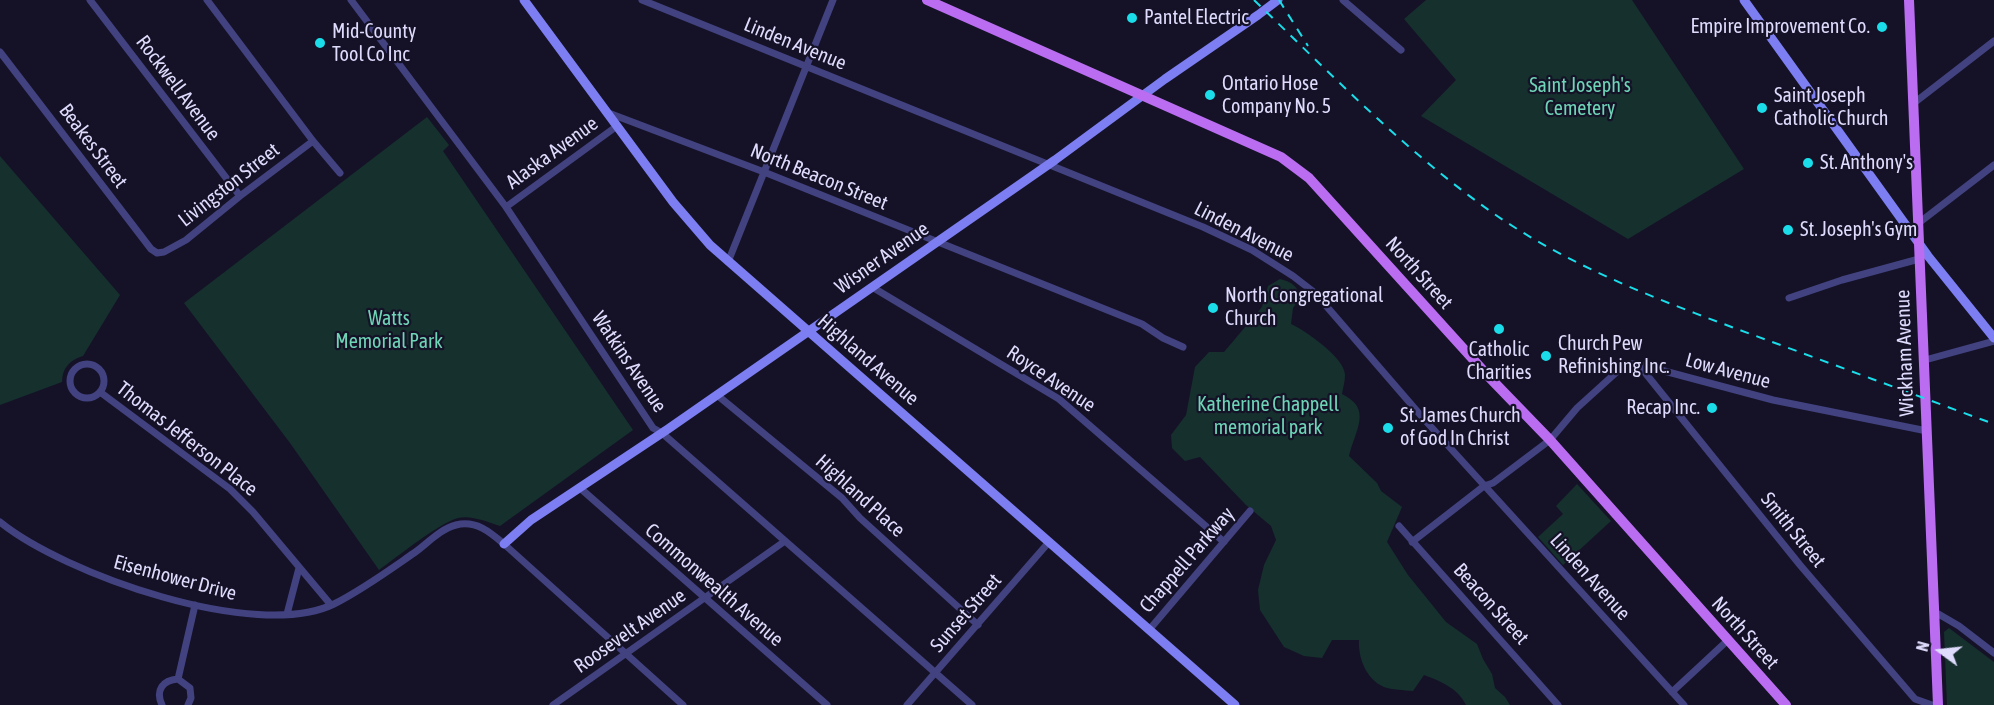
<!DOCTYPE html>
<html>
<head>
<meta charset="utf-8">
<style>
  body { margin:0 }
  #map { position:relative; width:1994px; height:705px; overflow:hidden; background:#151227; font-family:"Asap Condensed",sans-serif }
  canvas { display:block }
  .north { position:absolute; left:1910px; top:621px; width:60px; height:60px; -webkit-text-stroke:4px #151227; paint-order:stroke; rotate:285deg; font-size:16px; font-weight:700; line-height:24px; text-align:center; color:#dedbfc }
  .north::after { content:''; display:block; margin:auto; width:21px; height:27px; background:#dedbfc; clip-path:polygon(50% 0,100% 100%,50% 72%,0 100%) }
</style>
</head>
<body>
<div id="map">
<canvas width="1994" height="705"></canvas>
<div class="north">N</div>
</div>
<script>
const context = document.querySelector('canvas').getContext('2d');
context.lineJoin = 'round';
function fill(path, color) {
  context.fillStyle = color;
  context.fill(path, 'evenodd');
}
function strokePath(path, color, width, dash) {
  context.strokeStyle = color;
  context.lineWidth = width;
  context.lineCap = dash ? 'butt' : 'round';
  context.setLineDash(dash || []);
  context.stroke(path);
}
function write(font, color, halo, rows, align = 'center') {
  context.font = font + ' "Asap Condensed",sans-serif';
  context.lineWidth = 4.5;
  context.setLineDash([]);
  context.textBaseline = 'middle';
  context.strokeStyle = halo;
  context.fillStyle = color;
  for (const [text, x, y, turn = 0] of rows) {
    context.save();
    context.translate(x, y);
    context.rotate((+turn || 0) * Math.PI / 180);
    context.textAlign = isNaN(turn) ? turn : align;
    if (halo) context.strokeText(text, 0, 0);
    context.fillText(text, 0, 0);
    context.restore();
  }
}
const green = new Path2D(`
  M1426,0H1632L1744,169L1628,239L1421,116L1456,80L1404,19Z
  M427,117L449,145L443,151L633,430L500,526C488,522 471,515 458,518C439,523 397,557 379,570L290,443L184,303Z
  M0,156L120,295L83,356C69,360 62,369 62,382L0,405Z
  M1280,279C1292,282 1298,286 1300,298L1293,308L1291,324C1306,331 1345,358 1345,375C1345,381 1343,388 1342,394C1373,409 1355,430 1349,456L1377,483L1381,491L1402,507L1387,542L1408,575L1446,622L1477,644L1483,659L1492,674L1495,688L1505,697L1510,705H1466C1458,688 1440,681 1424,675L1413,691C1404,690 1392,690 1384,687C1366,679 1358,658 1359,640H1332L1322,658L1304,656L1284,647L1260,610L1258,590L1264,565L1276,540L1271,526L1246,505L1200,457L1185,461L1172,448L1171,435L1186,415L1195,367L1209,352H1224L1262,307L1268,286Z
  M1577,484L1611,521L1563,565L1538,537L1563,514L1556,506Z
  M1949,628L1994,662V705H1947L1944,632Z`);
const street = new Path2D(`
  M90,0L240,196
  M207,0L313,141L340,173
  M351,0L506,207L653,428L662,433L972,705
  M642,0L1203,227L1252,250L1293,276L1315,293L1423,418L1684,705
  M1343,0L1401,50
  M0,52L151,249L157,253L164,252L186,240L240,196L313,141
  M1914,103L1994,41
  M606,112L764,172L1142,324L1163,338L1183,347
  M506,207L617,126
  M1920,222L1994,165
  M728,262L833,0
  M872,287L1059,399L1224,542
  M1789,298L1842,280L1919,259
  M1925,360L1994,341
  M70 381a17 17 0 1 1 34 0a17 17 0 1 1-34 0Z
  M1638,364L1800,565L1915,699L1932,705
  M100,392L230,489L253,512L331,605
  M717,395L842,498L860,518L978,625
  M580,488L827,705
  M0,522C64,574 256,642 334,604C362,590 388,571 414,553C427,544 440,529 456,525C476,520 490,532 504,544L683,705
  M1399,526L1558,705
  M1412,542L1484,486L1493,483L1550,440L1577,408L1620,369L1629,364H1638L1773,400L1927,431
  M1935,612L1959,626L1994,653
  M287,614L299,568
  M1149,630L1250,511
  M178,679L195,605
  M1672,692L1728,640
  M162,705C155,690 163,680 178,679L190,688L191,698L188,705
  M553,705L785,541
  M907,705L1049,542`);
const secondary = new Path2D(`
  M524,0L673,202L710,245L1235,705
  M1744,0L1928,256L1994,338
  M504,544L531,520L668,429L1055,160L1165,79L1258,15L1278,0`);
const primary = new Path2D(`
  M927,0L1281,157L1309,178L1490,378L1550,440L1786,705
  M1909,0L1938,705`);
const rail = new Path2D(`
  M1254,0C1330,73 1404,150 1490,211C1571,268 1664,302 1756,336C1835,365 1915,395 1994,424
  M1279,0L1308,46`);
const markers = [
  [1132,18,6,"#1adde9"],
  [1882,27,6,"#1adde9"],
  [320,43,6,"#1adde9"],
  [1210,95,6,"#1adde9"],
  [1762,108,6,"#1adde9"],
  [1808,163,6,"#1adde9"],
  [1788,230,6,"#1adde9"],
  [1213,308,6,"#1adde9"],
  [1499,329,6,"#1adde9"],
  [1546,356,6,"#1adde9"],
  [1712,408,6,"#1adde9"],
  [1388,428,6,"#1adde9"]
];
const poiNames = [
  ["Pantel Electric",1144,18],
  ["Empire Improvement Co.",1870,27,"right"],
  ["Mid-County",332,32],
  ["Tool Co Inc",332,55],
  ["Ontario Hose",1222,84],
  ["Company No. 5",1222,107],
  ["Saint Joseph",1774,96],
  ["Catholic Church",1774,119],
  ["St. Anthony's",1820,163],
  ["St. Joseph's Gym",1800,230],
  ["North Congregational",1225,296],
  ["Church",1225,319],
  ["Church Pew",1558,344],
  ["Refinishing Inc.",1558,367],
  ["Catholic",1499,350,"center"],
  ["Charities",1499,373,"center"],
  ["Recap Inc.",1700,408,"right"],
  ["St. James Church",1400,416],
  ["of God In Christ",1400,439]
];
const streetNames = [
  ["Linden Avenue",795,44,22],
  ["Rockwell Avenue",178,88,53],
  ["Beakes Street",93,146,53],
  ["Alaska Avenue",552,153,-36],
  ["North Beacon Street",819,177,22],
  ["Livingston Street",229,185,-38],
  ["Linden Avenue",1244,232,27],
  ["Wisner Avenue",882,258,-35],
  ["North Street",1419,273,48],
  ["Wickham Avenue",1905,353,-92],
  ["Highland Avenue",868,360,41],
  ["Watkins Avenue",629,362,56],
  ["Low Avenue",1728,371,15],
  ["Royce Avenue",1051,379,34],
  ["Thomas Jefferson Place",187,439,38],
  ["Highland Place",860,496,42],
  ["Smith Street",1793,530,51],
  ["Chappell Parkway",1187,560,-49],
  ["Linden Avenue",1590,577,48],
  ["Eisenhower Drive",175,578,15],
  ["Commonwealth Avenue",714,585,41],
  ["Beacon Street",1491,604,48],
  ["Sunset Street",966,613,-49],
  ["Roosevelt Avenue",630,631,-35],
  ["North Street",1745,633,48]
];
const parkNames = [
  ["Saint Joseph's",1580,86],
  ["Cemetery",1580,109],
  ["Watts",389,319],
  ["Memorial Park",389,342],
  ["Katherine Chappell",1268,405],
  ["memorial park",1268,428]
];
fill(green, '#16302e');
strokePath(street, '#424281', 7);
strokePath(secondary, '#7c7ef2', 9);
strokePath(primary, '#ba6df1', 10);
strokePath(rail, '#1adde9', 2, [9, 8]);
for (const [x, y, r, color] of markers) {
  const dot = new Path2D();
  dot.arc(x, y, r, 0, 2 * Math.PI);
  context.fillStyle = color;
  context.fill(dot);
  strokePath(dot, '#151227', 2);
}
write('20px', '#dedbfc', '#151227', poiNames, 'left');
write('20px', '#dedbfc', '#151227', streetNames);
write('20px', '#6ed5b7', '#151227', parkNames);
</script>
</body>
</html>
